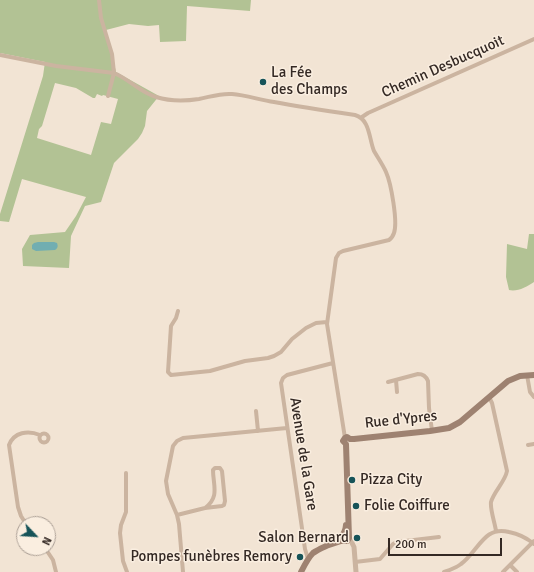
<!DOCTYPE html>
<html>
<head>
<meta charset="utf-8">
<style>
  body { margin:0 }
  #map { position:relative; width:534px; height:572px; overflow:hidden; background:#f2e4d4; font-family:Signika,sans-serif }
  canvas { display:block }
  .north { position:absolute; left:16px; top:516px; width:40px; height:40px; box-sizing:border-box; background:#faeee0; border:1px solid #ab9f95; border-radius:50%; rotate:115deg; font-size:11px; font-weight:700; line-height:16px; text-align:center; color:#342924 }
  .north::after { content:''; display:block; margin:auto; width:14px; height:18px; background:#165358; clip-path:polygon(50% 0,100% 100%,50% 72%,0 100%) }
  .scale { position:absolute; left:388px; top:538px; width:114px; height:18px; box-sizing:border-box; border:2px solid #342924; border-top:0; padding-left:5px; font-size:12px; line-height:14px; white-space:nowrap; color:#342924; -webkit-text-stroke:3px #faeee0; paint-order:stroke }
</style>
</head>
<body>
<div id="map">
<canvas width="534" height="572"></canvas>
<div class="north">N</div>
<div class="scale">200 m</div>
</div>
<script>
const context = document.querySelector('canvas').getContext('2d');
context.lineJoin = 'round';
function fill(path, color) {
  context.fillStyle = color;
  context.fill(path, 'evenodd');
}
function strokePath(path, color, width, dash) {
  context.strokeStyle = color;
  context.lineWidth = width;
  context.lineCap = dash ? 'butt' : 'round';
  context.setLineDash(dash || []);
  context.stroke(path);
}
function write(font, color, halo, rows, align = 'center') {
  context.font = font + ' Signika,sans-serif';
  context.lineWidth = 3;
  context.setLineDash([]);
  context.textBaseline = 'middle';
  context.strokeStyle = halo;
  context.fillStyle = color;
  for (const [text, x, y, turn = 0] of rows) {
    context.save();
    context.translate(x, y);
    context.rotate((+turn || 0) * Math.PI / 180);
    context.textAlign = isNaN(turn) ? turn : align;
    if (halo) context.strokeText(text, 0, 0);
    context.fillText(text, 0, 0);
    context.restore();
  }
}
const green = new Path2D(`
  M0,0H251L250,11L187,6L186,41L160,42L159,25L148,26L129,24L106,30L116,72L159,96L147,111L145,126L142,133L138,139L114,163L101,202L85,206L71,236L69,268L23,266L22,249L30,235L65,232L76,216L86,197L22,179L9,222L0,221V214L43,76L45,62L0,53ZM55,83L76,88L93,98H95L97,94L102,96L103,95L118,99L111,124L101,122L91,155L37,138L39,129L42,126Z
  M529,234H534V282C527,287 517,292 509,290L506,277L507,244L527,249Z`);
const water = new Path2D(`
  M38,242H54L57,243C58,246 58,248 55,250L36,251L32,249V245L34,243Z`);
const minor = new Path2D(`
  M99,0L101,18L112,54L114,73C129,79 141,93 156,97C169,101 186,101 199,99C210,97 220,93 232,94C246,95 260,100 274,102C301,107 328,111 355,115C370,119 369,139 374,151C378,158 383,165 386,172C391,183 398,222 394,233C393,236 392,238 389,240L343,251L339,253L336,258L327,324L345,438
  M0,55L56,66L114,73L108,96
  M362,117L368,113L534,39
  M178,311L176,318L171,326L168,372L171,375L210,371L245,361L268,358L274,356L281,352L292,339L306,328L316,323L327,322
  M527,375L530,392L534,397
  M396,380L397,392
  M388,382L418,374C423,374 426,376 428,381L429,408L432,431
  M489,397L492,403L507,471C505,482 494,491 491,502C490,510 495,523 496,531
  M256,411L258,431
  M39.5 438a4.5 4.5 0 1 1 9 0a4.5 4.5 0 1 1-9 0Z
  M528,445L534,444
  M126,473V512L121,525L120,533L123,561L127,572
  M177,515L205,508L222,506L224,505L225,501L222,471L220,468H215L213,470C213,485 220,497 205,508
  M26,524L21,516L18,507L9,445C14,432 28,430 40,435
  M45,548L53,560L56,572
  M308,559L305,549L281,383L283,378L287,375L333,363
  M355,562L380,559L393,544L397,542L439,537
  M510,565L517,572
  M183,572L179,524L177,515L168,494L166,481L173,446L177,441L183,438L287,428
  M444,572C450,570 456,568 461,564C478,552 484,525 509,532C519,534 527,538 534,544
  M503,572L534,541`);
const tertiary = new Path2D(`
  M349,537L354,547L356,572`);
const secondary = new Path2D(`
  M326,546L341,541H347L349,538L346,444L343,441L345,438L347,437L350,439H354L430,431L449,428L460,422L508,381L520,376L534,375
  M301,572C304,566 308,558 313,553C325,544 345,543 346,525`);
const markers = [
  [263,82,4,"#165358"],
  [352,480,4,"#165358"],
  [356,506,4,"#165358"],
  [357,538,4,"#165358"],
  [300,557,4,"#165358"]
];
const streetNames = [
  ["Chemin Desbucquoit",443,67,-24],
  ["Rue d'Ypres",401,420,-6],
  ["Avenue de la Gare",303,454,81]
];
const poiNames = [
  ["La Fée",271,73],
  ["des Champs",271,90],
  ["Pizza City",360,480],
  ["Folie Coiffure",364,506],
  ["Salon Bernard",349,538,"right"],
  ["Pompes funèbres Remory",292,557,"right"]
];
fill(green, '#b2c294');
fill(water, '#71aeb1');
strokePath(minor, '#cbb4a0', 4);
strokePath(tertiary, '#cbb4a0', 5);
strokePath(secondary, '#9e8271', 6);
for (const [x, y, r, color] of markers) {
  const dot = new Path2D();
  dot.arc(x, y, r, 0, 2 * Math.PI);
  context.fillStyle = color;
  context.fill(dot);
  strokePath(dot, '#faeee0', 1.5);
}
write('15px', '#342924', '#faeee0', streetNames);
write('15px', '#342924', '#faeee0', poiNames, 'left');
</script>
</body>
</html>
